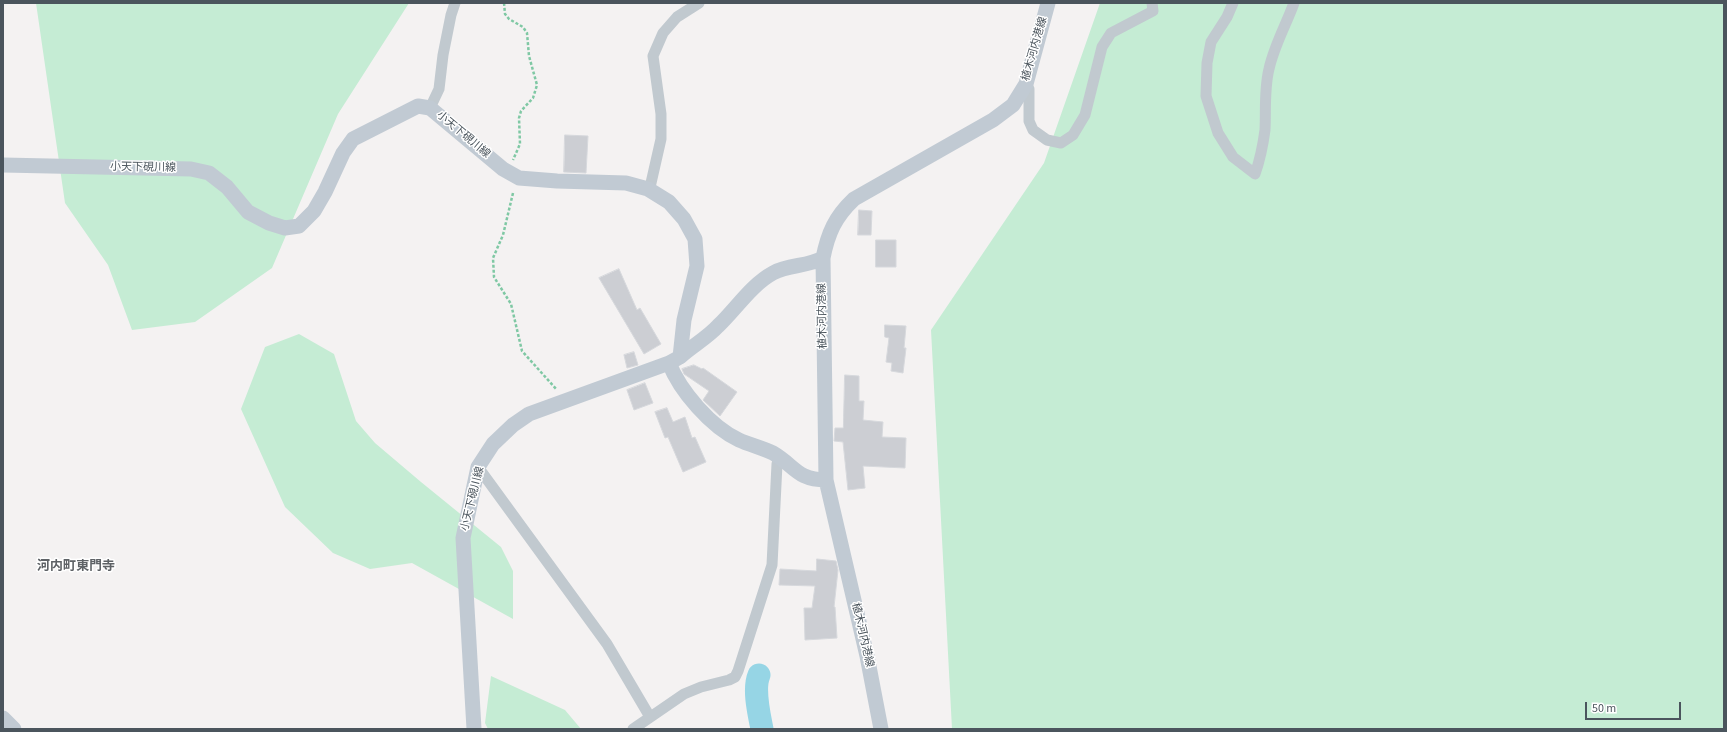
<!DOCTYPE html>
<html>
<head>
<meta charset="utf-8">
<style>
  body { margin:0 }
  #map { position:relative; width:1727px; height:732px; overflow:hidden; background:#f4f2f2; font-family:"Source Sans 3",sans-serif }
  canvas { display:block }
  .frame { position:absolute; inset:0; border:4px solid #4b555d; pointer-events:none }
  .scale { position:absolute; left:1585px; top:702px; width:96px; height:18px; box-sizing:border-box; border:2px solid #4b555d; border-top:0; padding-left:5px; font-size:12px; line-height:14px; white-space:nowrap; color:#4b555d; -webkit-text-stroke:3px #fff; paint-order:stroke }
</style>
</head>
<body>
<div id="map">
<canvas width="1727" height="732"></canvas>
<div class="frame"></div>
<div class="scale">50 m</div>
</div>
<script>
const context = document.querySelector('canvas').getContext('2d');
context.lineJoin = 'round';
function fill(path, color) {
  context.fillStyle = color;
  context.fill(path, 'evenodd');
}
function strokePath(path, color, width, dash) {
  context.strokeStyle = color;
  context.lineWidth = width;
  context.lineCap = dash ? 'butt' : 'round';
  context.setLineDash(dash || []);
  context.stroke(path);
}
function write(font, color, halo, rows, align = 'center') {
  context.font = font + ' "Source Sans 3","Noto Sans JP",sans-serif';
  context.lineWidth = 3;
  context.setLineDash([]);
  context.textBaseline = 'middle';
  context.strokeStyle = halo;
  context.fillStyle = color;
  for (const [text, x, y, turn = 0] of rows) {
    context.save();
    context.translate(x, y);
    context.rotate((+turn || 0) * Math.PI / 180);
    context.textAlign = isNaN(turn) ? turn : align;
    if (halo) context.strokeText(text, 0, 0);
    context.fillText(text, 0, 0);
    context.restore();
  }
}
const green = new Path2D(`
  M36,3H409L338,114L272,268L195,322L132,330L108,265L65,203Z
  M1100,3H1724V729H952L931,330L1044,163Z
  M299,334L334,354L356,421L375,443L421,482L501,547L513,571V619L412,563L370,569L333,553L285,507L241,409L265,347Z
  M491,676L565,710L581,729H488L485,723Z`);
const river = new Path2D(`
  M759,675C753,689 759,714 762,729`);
const building = new Path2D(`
  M565,135L588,136L586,173L564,172Z
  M859,210L872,211L871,235H858Z
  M876,240H896V267H876Z
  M619,269L637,310L640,308L661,344L644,354L599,278Z
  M885,325L906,326L904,348H906L903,373L891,371L892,363L886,362L889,338L885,337Z
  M634,352L638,365L627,368L624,355Z
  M694,365L702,369L703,368L737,392L720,416L703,400L709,391L684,374L682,369Z
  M845,375L859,376V401H864L863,420L883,422L882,437L906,438L905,468L863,466L865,488L848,490L843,442L834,441L835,428H843Z
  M645,383L653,403L634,410L627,390Z
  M667,408L673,422L685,417L692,438L695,437L706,462L683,472L668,437L665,438L655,412Z
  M817,559L836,561L838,570L834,607H835L837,638L805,640L804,608H812L815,586L779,585L780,569L816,571Z`);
const path = new Path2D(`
  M504,3L505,14L509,19L523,27L527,33L529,56L537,85L533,98L521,111L519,118L520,144L513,160
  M513,193L503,235L493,258L494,277L511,304L522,351L557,390`);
const minor = new Path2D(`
  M1233,3L1227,17L1211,42L1207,63L1206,96L1218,133L1233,157L1255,174C1260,160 1263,145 1265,130C1266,110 1264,89 1269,69C1274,46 1286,25 1294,3
  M1026,84L1029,89V121L1033,130L1047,140L1061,143L1073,135L1085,115L1102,47L1111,33L1153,11L1152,3
  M430,108L439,89L443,55L451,15L455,3
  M648,189L651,183L661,139V114L653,56L663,33L677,17L699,3
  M478,467L607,644L650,717
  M633,729L684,694L701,687L729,680L735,677L738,671L772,565L777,464L779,458`);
const secondary = new Path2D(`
  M3,165L191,169L209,173L227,187L248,212L269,223L285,228L299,226L314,211L325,192L343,153L353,139L418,106L430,108L503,169L519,178L557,181L626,183L648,189L669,202L684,219L695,239L697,266L684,320L680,357L669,363C680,391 711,427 739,440C750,445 763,448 773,453C795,466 797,480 826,480
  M680,357C692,346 707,338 718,326C736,309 751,285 773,273C789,264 807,267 823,258
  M3,718L14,729
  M474,729L463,538L478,467L493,444L513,425L529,414L669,363
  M881,729L867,656L826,480L823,258C828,233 835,217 854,199L993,120L1013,105L1026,84L1048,3`);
const streetNames = [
  ["植木河内港線",1035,49,-74],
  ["小天下硯川線",463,135,40],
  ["小天下硯川線",143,168,1],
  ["植木河内港線",823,316,-91],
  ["小天下硯川線",473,499,-76],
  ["植木河内港線",862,635,77]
];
const quarterNames = [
  ["河内町東門寺",76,567]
];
fill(green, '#c5ecd4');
strokePath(river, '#96d5e5', 23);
fill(building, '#ccced3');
strokePath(building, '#d6d8dc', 1);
strokePath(path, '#7fc8a4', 2.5, [3, 2]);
strokePath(minor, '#c1c9cf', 11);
strokePath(secondary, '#c1cad3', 15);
write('11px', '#4b555d', '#fff', streetNames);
write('bold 13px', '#5e6266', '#fff', quarterNames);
</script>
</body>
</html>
